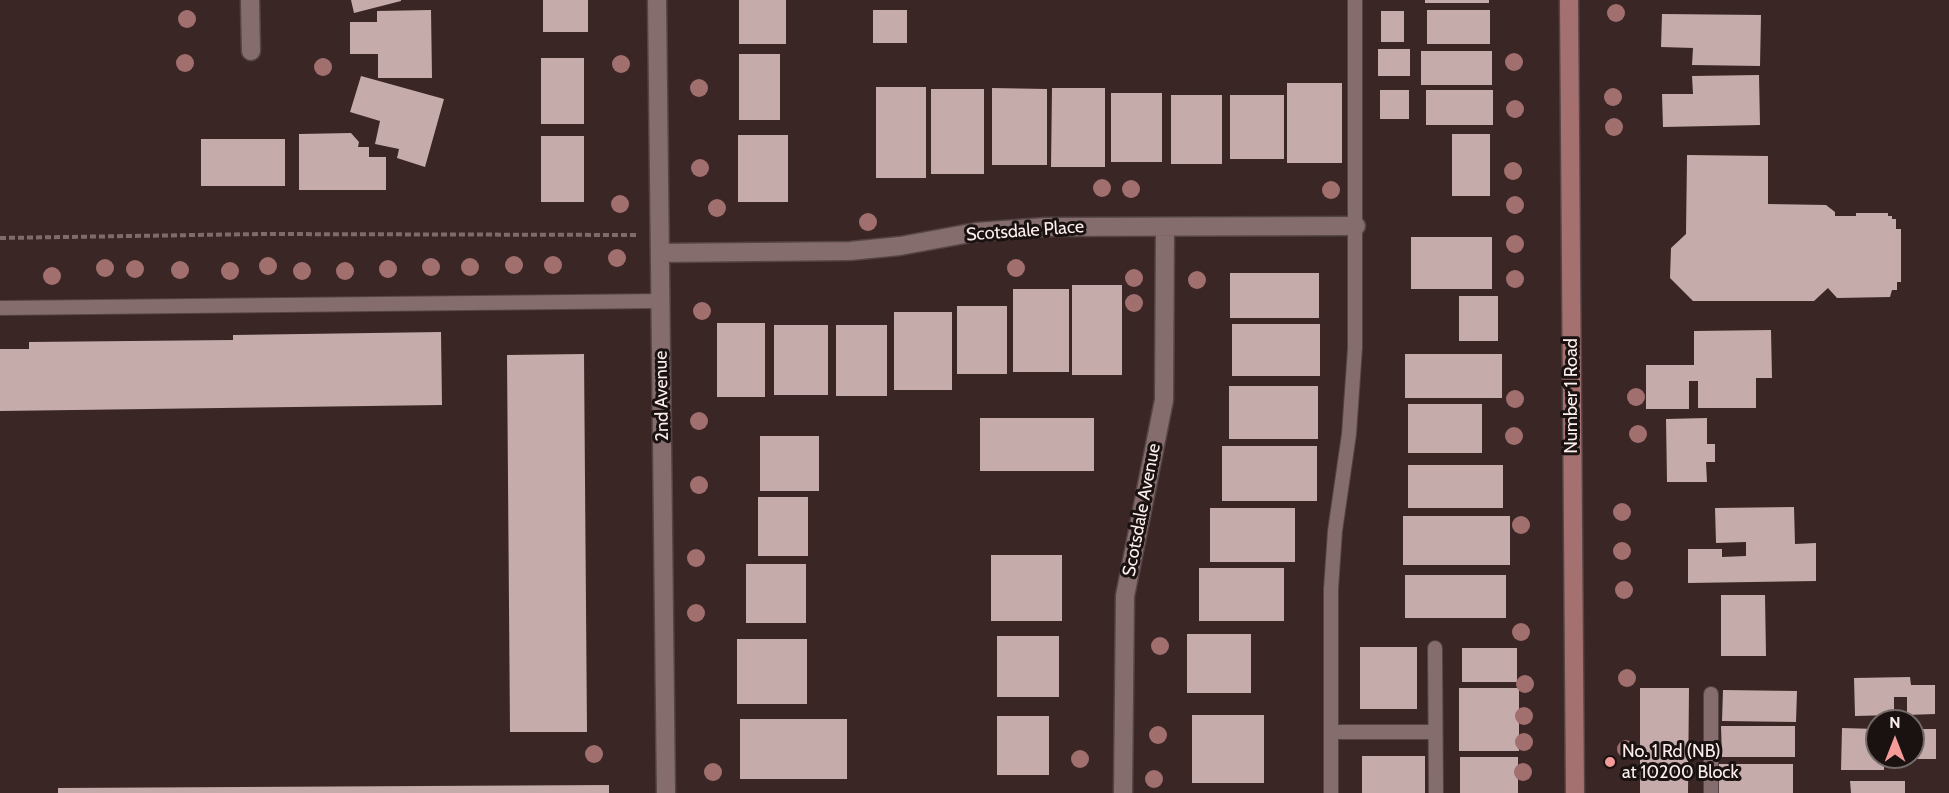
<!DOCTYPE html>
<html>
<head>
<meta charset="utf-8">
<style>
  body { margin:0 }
  #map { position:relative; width:1949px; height:793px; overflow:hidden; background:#392625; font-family:Cabin,sans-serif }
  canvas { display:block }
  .north { position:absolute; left:1865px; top:709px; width:60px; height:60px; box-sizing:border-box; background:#1a1111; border:2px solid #746969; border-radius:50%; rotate:0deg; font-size:16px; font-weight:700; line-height:24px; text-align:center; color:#fceeed }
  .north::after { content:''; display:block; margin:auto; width:21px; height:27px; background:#f59b9a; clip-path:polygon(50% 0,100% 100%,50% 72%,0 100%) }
</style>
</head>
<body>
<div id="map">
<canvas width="1949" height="793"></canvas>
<div class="north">N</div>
</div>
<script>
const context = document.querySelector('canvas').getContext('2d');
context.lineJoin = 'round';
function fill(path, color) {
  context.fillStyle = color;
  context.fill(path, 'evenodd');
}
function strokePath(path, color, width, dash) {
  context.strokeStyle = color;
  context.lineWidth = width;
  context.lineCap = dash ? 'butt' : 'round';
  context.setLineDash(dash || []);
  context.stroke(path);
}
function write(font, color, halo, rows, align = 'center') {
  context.font = font + ' Cabin,sans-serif';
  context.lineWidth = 6;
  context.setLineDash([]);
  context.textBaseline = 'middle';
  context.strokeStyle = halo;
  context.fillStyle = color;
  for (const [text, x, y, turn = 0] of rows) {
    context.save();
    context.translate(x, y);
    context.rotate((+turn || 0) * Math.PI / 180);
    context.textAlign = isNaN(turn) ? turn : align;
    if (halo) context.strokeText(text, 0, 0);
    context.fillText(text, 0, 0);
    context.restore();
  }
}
const building = new Path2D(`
  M351,0H401V1L354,13Z
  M543,0H588V32H543Z
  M739,0H786V44H739Z
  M1425,0H1489V3H1425Z
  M431,10L432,78H378V54H350V22H377V11Z
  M873,10H907V43H873Z
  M1427,10H1490V44H1427Z
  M1381,11H1404V42H1381Z
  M1662,14L1761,15L1760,66L1692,65L1693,48L1661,47Z
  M1378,49H1410V76H1378Z
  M1421,51H1492V85H1421Z
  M739,54H780V120H739Z
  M541,58H584V124H541Z
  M1759,75L1760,125L1663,127L1662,94H1693L1692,76Z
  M361,76L444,99L425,167L397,158L399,149L375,144L380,121L350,112Z
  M1287,83H1342V163H1287Z
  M876,87H926V178H876Z
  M992,88L1047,89V165H992Z
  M1052,88H1105V167H1051Z
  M931,89H984V174H931Z
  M1380,90H1409V119H1380Z
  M1426,90H1493V125H1426Z
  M1111,93H1162V162H1111Z
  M1171,95H1222V164H1171Z
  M1230,95H1284V159H1230Z
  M351,133L359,142L358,147H369V157H386V190H299V134Z
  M1452,134H1490V196H1452Z
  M738,135H788V202H738Z
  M541,136H584V202H541Z
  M201,139H285V186H201Z
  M1687,155L1768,156V204L1826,205L1835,212V216H1856V213H1888V216H1892V219H1896V229H1901V282H1897V290H1892L1890,297L1837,298L1828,288L1814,301H1693L1670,278L1671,248L1686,234Z
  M1411,237H1492V289H1411Z
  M1230,273H1319V318H1230Z
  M1072,285H1122V375H1072Z
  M1013,289H1069V372H1013Z
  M1459,296H1498V341H1459Z
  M957,306H1007V374H957Z
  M894,312H952V390H894Z
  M717,323H765V397H717Z
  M1232,324H1320V376H1232Z
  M774,325H828V395H774Z
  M836,325H887V396H836Z
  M1771,330L1772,378H1756V408H1698V381H1689V409H1646V365H1694V331Z
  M441,332L442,405L0,411V349H29V342L233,340V335Z
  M584,354L587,732H510L507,355Z
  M1405,354H1502V398H1405Z
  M1229,386H1318V439H1229Z
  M1408,404H1482V453H1408Z
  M980,418H1094V471H980Z
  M1707,418V444H1715V462H1706L1707,482H1667L1666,419Z
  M760,436H819V491H760Z
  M1222,446H1317V501H1222Z
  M1408,465H1503V508H1408Z
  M758,497H808V556H758Z
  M1794,507L1795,544L1816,543V581L1688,583V549H1722V557L1746,556V542L1716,543L1715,508Z
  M1210,508H1295V562H1210Z
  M1403,516H1510V565H1403Z
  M991,555H1062V621H991Z
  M746,564H806V623H746Z
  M1199,568H1284V621H1199Z
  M1405,575H1506V618H1405Z
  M1721,595H1765L1766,656H1721Z
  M1187,634H1251V693H1187Z
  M997,636H1059V697H997Z
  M737,639H807V704H737Z
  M1360,647H1417V709H1360Z
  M1462,648H1517V682H1462Z
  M1910,677L1911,685H1935V714L1907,715V697H1894V715L1855,716L1854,678Z
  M1459,688H1519V751H1459Z
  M1640,688H1689L1688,793H1640Z
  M1723,690L1797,691L1796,722L1722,721Z
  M1192,715H1264V783H1192Z
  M997,716H1049V775H997Z
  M740,719H847V779H740Z
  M1721,726H1795V757H1722Z
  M1842,728L1877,729V757H1884V770H1841Z
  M1913,729H1936V759H1913Z
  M1362,756H1425V793H1362Z
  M1460,757H1518V793H1460Z
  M1719,764H1793V793H1719Z
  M1850,781H1905V793H1851Z
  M609,785V793H58V788Z`);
const path = new Path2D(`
  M0,238L261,234L638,235`);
const service = new Path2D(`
  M0,308L661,301
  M1435,648L1436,793
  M1331,732H1435
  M1331,793V589L1335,531L1349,434L1355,348V0
  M1711,793V694`);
const minor = new Path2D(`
  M250,0L251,51
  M657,0L666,793
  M660,253L850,251L900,246L976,232L1045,227L1356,226
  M1123,793L1125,596L1164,400L1165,227`);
const secondary = new Path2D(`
  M1569,0L1575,793`);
const trees = [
  [1616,13],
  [187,19],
  [1514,62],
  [185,63],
  [621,64],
  [323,67],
  [699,88],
  [1613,97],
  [1515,109],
  [1614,127],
  [700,168],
  [1513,171],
  [1102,188],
  [1131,189],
  [1331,190],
  [620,204],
  [1515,205],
  [717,208],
  [868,222],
  [1515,244],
  [617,258],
  [514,265],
  [553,265],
  [268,266],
  [431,267],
  [470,267],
  [105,268],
  [1016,268],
  [135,269],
  [388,269],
  [180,270],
  [230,271],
  [302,271],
  [345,271],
  [52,276],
  [1134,278],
  [1515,279],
  [1197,280],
  [1134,303],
  [702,311],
  [1636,397],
  [1515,399],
  [699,421],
  [1638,434],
  [1514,436],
  [699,485],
  [1622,512],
  [1521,525],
  [1622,551],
  [696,558],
  [1624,590],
  [696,613],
  [1521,632],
  [1160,646],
  [1627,678],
  [1525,684],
  [1524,716],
  [1158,735],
  [1524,742],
  [1626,749],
  [594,754],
  [1080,759],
  [713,772],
  [1523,772],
  [1154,779]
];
const markers = [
  [1610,762,6,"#f59b9a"]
];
const streetNames = [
  ["Scotsdale Place",1025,231,-4],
  ["2nd Avenue",662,396,-91],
  ["Number 1 Road",1572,396,-90],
  ["Scotsdale Avenue",1142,510,-79]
];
const poiNames = [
  ["No. 1 Rd (NB)",1622,752],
  ["at 10200 Block",1622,773]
];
fill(building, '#c5acab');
strokePath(service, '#544', 16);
strokePath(minor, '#544', 21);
strokePath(secondary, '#544', 21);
strokePath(path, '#7d6c6b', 4, [6, 3]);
strokePath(service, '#846d6c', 14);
strokePath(minor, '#846d6c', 18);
strokePath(secondary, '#a57070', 18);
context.fillStyle = '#a06f6e';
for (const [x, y] of trees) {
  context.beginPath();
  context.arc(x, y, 9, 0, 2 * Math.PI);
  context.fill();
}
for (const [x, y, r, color] of markers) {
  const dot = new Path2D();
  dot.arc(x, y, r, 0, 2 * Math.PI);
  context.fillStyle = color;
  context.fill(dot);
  strokePath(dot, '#1a1111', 2);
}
write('18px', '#fceeed', '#1a1111', streetNames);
write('18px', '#fceeed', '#1a1111', poiNames, 'left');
</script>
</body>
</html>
